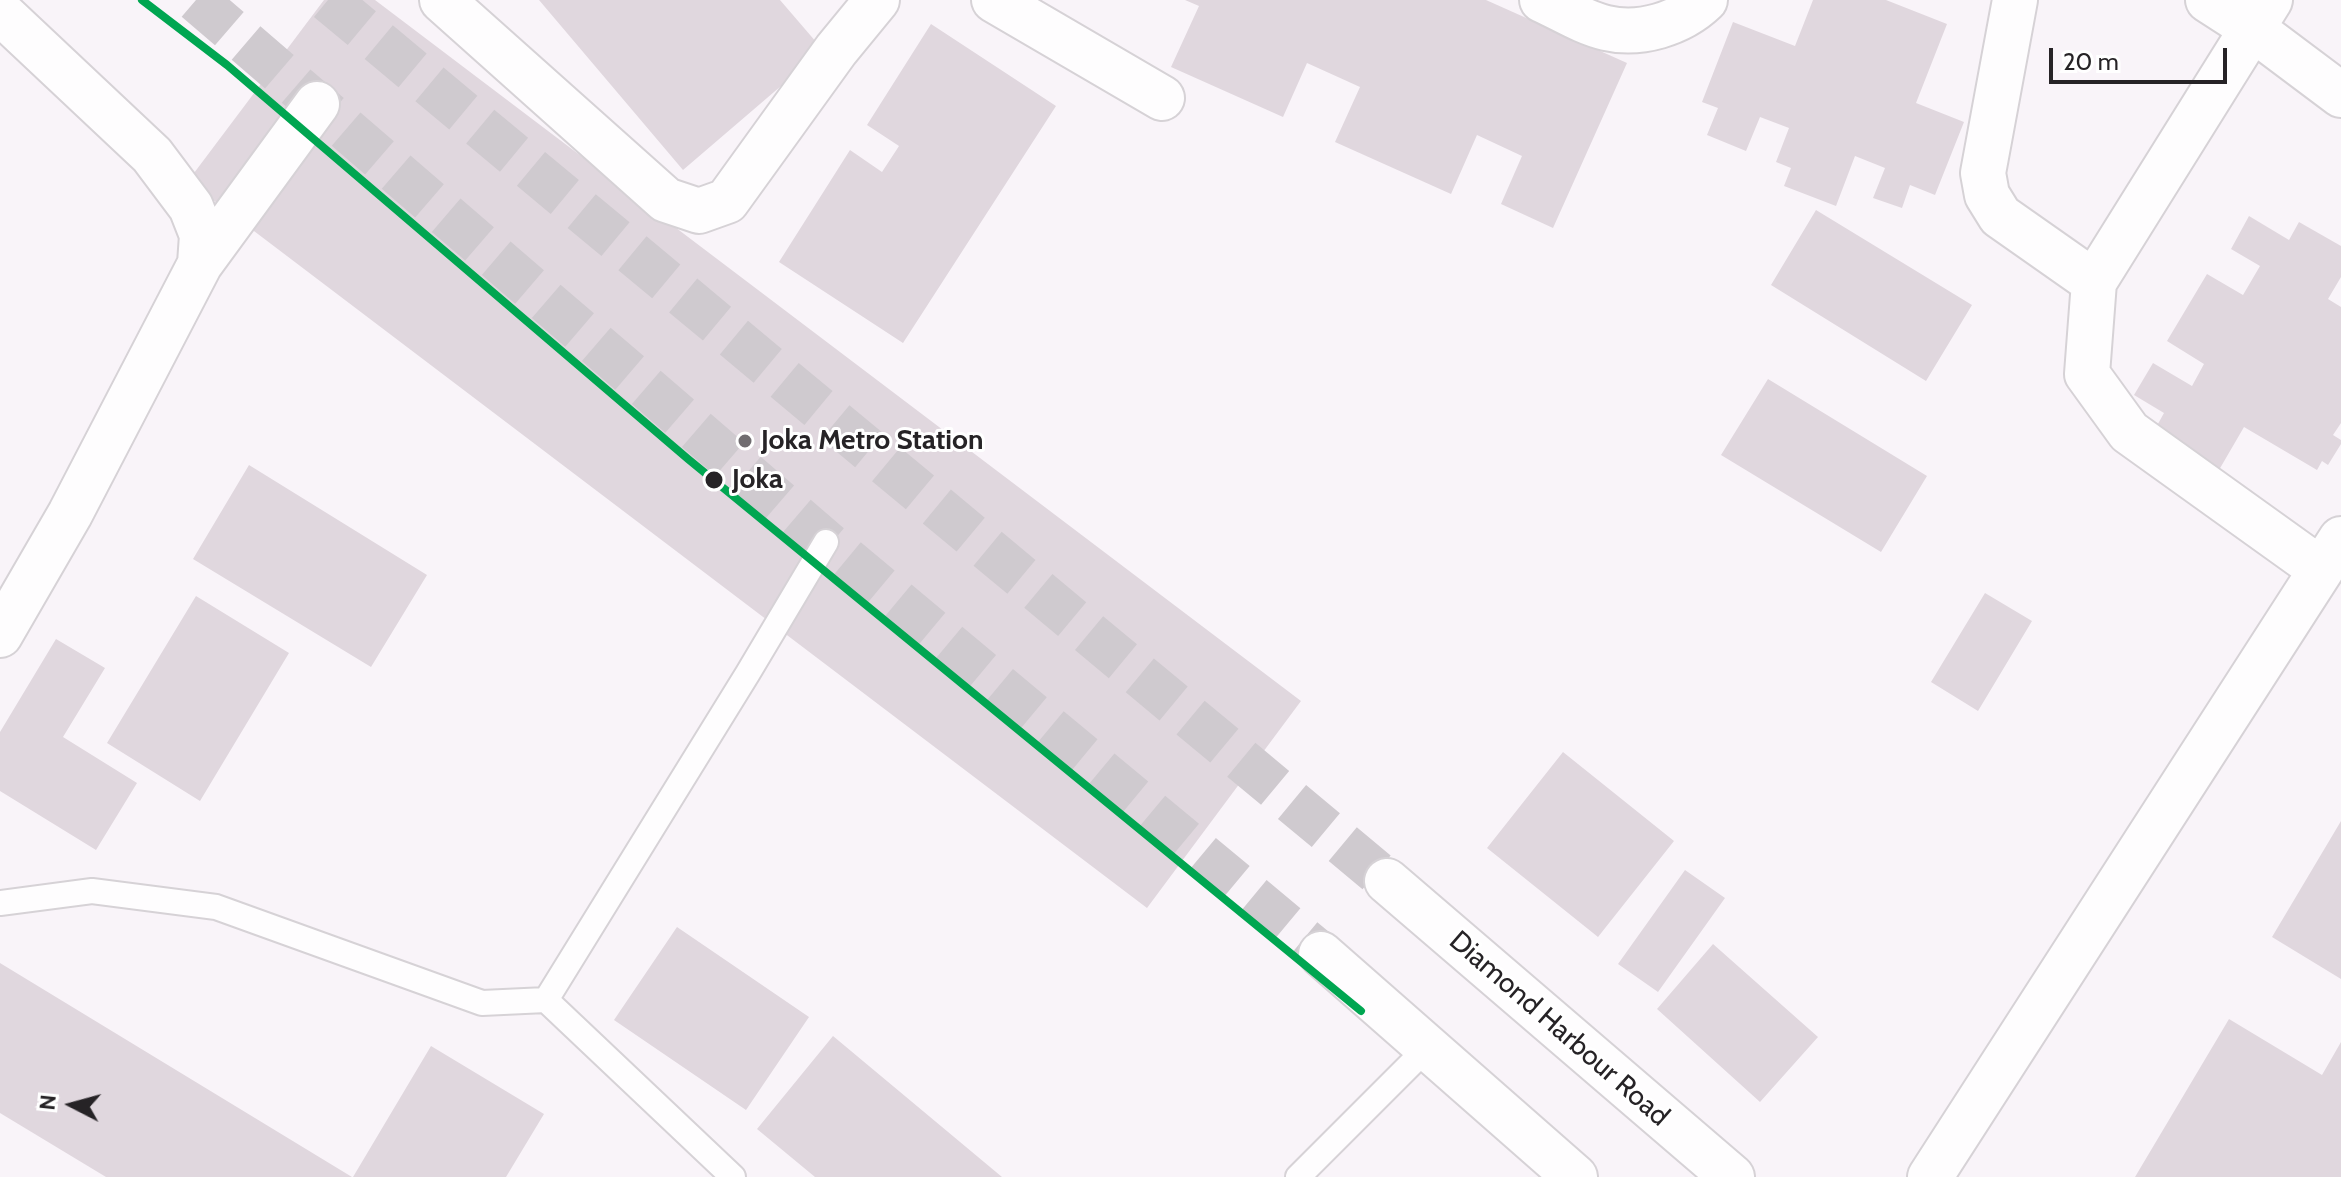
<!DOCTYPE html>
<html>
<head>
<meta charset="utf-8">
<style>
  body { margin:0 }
  #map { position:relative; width:2341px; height:1177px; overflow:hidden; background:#f9f4f9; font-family:Cabin,sans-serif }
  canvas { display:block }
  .north { position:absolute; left:32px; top:1065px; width:80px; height:80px; -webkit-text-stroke:6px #fff; paint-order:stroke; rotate:276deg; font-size:22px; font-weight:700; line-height:32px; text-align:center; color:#262326 }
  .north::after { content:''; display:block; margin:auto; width:28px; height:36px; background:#262326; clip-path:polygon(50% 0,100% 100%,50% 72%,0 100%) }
  .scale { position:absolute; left:2049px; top:48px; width:178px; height:36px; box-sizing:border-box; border:4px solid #262326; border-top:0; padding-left:10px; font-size:24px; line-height:28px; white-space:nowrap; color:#262326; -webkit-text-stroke:6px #fff; paint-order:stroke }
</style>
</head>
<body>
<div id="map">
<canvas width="2341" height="1177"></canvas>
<div class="north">N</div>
<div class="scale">20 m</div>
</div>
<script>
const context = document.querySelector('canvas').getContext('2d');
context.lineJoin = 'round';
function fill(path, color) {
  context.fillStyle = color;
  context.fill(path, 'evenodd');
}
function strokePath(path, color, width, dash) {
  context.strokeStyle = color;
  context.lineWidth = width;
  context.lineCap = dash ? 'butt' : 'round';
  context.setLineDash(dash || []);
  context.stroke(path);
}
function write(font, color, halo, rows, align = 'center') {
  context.font = font + ' Cabin,sans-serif';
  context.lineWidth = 6;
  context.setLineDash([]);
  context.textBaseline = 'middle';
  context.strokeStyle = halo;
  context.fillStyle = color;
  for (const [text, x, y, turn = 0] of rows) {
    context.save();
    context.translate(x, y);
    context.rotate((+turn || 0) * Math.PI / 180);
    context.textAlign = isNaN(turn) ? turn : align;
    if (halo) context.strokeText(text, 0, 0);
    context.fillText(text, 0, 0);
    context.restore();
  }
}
const building = new Path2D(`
  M324,0H375L1301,701L1147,908L188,181Z
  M539,0H780L823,50L683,170Z
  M1185,0H1486L1627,63L1553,228L1501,204L1522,156L1477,135L1451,194L1335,142L1360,87L1307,63L1283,117L1171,67L1199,6Z
  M1813,0H1886L1947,24L1916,103L1964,122L1935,195L1910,185L1902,208L1873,198L1885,168L1855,156L1836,206L1784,186L1791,168L1776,162L1789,128L1760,117L1746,151L1707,135L1718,108L1702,102L1733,22L1795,46Z
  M931,24L1056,106L903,343L779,262L850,150L882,172L899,146L867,125Z
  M1816,210L1972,305L1926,381L1771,285Z
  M2249,216L2289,240L2299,222L2341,246V277L2328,299L2341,307V423L2333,435L2341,440V444L2328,465L2322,461L2317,470L2244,427L2219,470L2154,431L2164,413L2134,395L2153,363L2192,386L2204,364L2167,341L2207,274L2243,295L2260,266L2231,249Z
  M1768,379L1927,476L1881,552L1721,455Z
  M249,465L427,575L371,667L193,559Z
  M1985,593L2032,621L1978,711L1931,682Z
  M196,596L289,653L200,801L107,743Z
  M56,639L105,668L63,737L137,783L96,850L0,791V732Z
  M1563,752L1674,841L1598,937L1487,848Z
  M2341,821V979L2272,937Z
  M1685,870L1725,898L1658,992L1618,964Z
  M677,927L809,1017L746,1110L614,1020Z
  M1713,944L1818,1037L1760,1102L1657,1009Z
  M0,963L352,1177H106L0,1113Z
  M2229,1019L2322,1075L2341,1042V1177H2135Z
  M833,1036L1002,1177H815L757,1129Z
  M431,1046L544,1114L506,1177H353Z`);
const highwayTunnel = new Path2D(`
  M196,0L826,542L1321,954
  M328,0L1387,881`);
const lane = new Path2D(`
  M0,903L92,891L216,907L482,1003L546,1000L733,1177
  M546,1000L748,673L826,542
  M1298,1177L1428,1047`);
const street = new Path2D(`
  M442,0L666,200L699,211L727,201L836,50L877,0
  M994,0L1162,98
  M1542,0C1562,9 1584,23 1606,28C1640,36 1680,24 1705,0
  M2015,0L1983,173L1987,195L2000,216L2094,282L2087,374L2129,432L2320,569
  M2208,0L2253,29L2341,95
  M0,12L152,155L191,207L202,235L200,264L70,514L0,635
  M200,264L317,104
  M2094,282L2270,0
  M1930,1177L2341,539`);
const highway = new Path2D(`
  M1387,881L1732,1177
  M1321,954L1575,1177`);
const metro1 = new Path2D(`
  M142,0L227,65L688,459L1361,1011`);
const markers = [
  [745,441,8,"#706c70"],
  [714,480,10,"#262326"]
];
const poiNames = [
  ["Joka Metro Station",761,441]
];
const stopNames = [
  ["Joka",732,480]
];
const streetNames = [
  ["Diamond Harbour Road",1559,1029,41]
];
fill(building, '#e0d7de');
strokePath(highwayTunnel, '#cfcacf', 44, [44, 22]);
strokePath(lane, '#d6d2d6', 28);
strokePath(street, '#d6d2d6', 48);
strokePath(highway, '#d6d2d6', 48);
strokePath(lane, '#fefdfe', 24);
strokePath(street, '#fefdfe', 44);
strokePath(highway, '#fefdfe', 44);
strokePath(metro1, '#00a651', 8);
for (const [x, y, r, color] of markers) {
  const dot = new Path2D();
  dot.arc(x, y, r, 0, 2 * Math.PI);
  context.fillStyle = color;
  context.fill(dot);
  strokePath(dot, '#fff', 3);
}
write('bold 28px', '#262326', '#fff', poiNames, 'left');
write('bold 28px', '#262326', '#fff', stopNames, 'left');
write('28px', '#262326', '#fff', streetNames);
</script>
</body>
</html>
